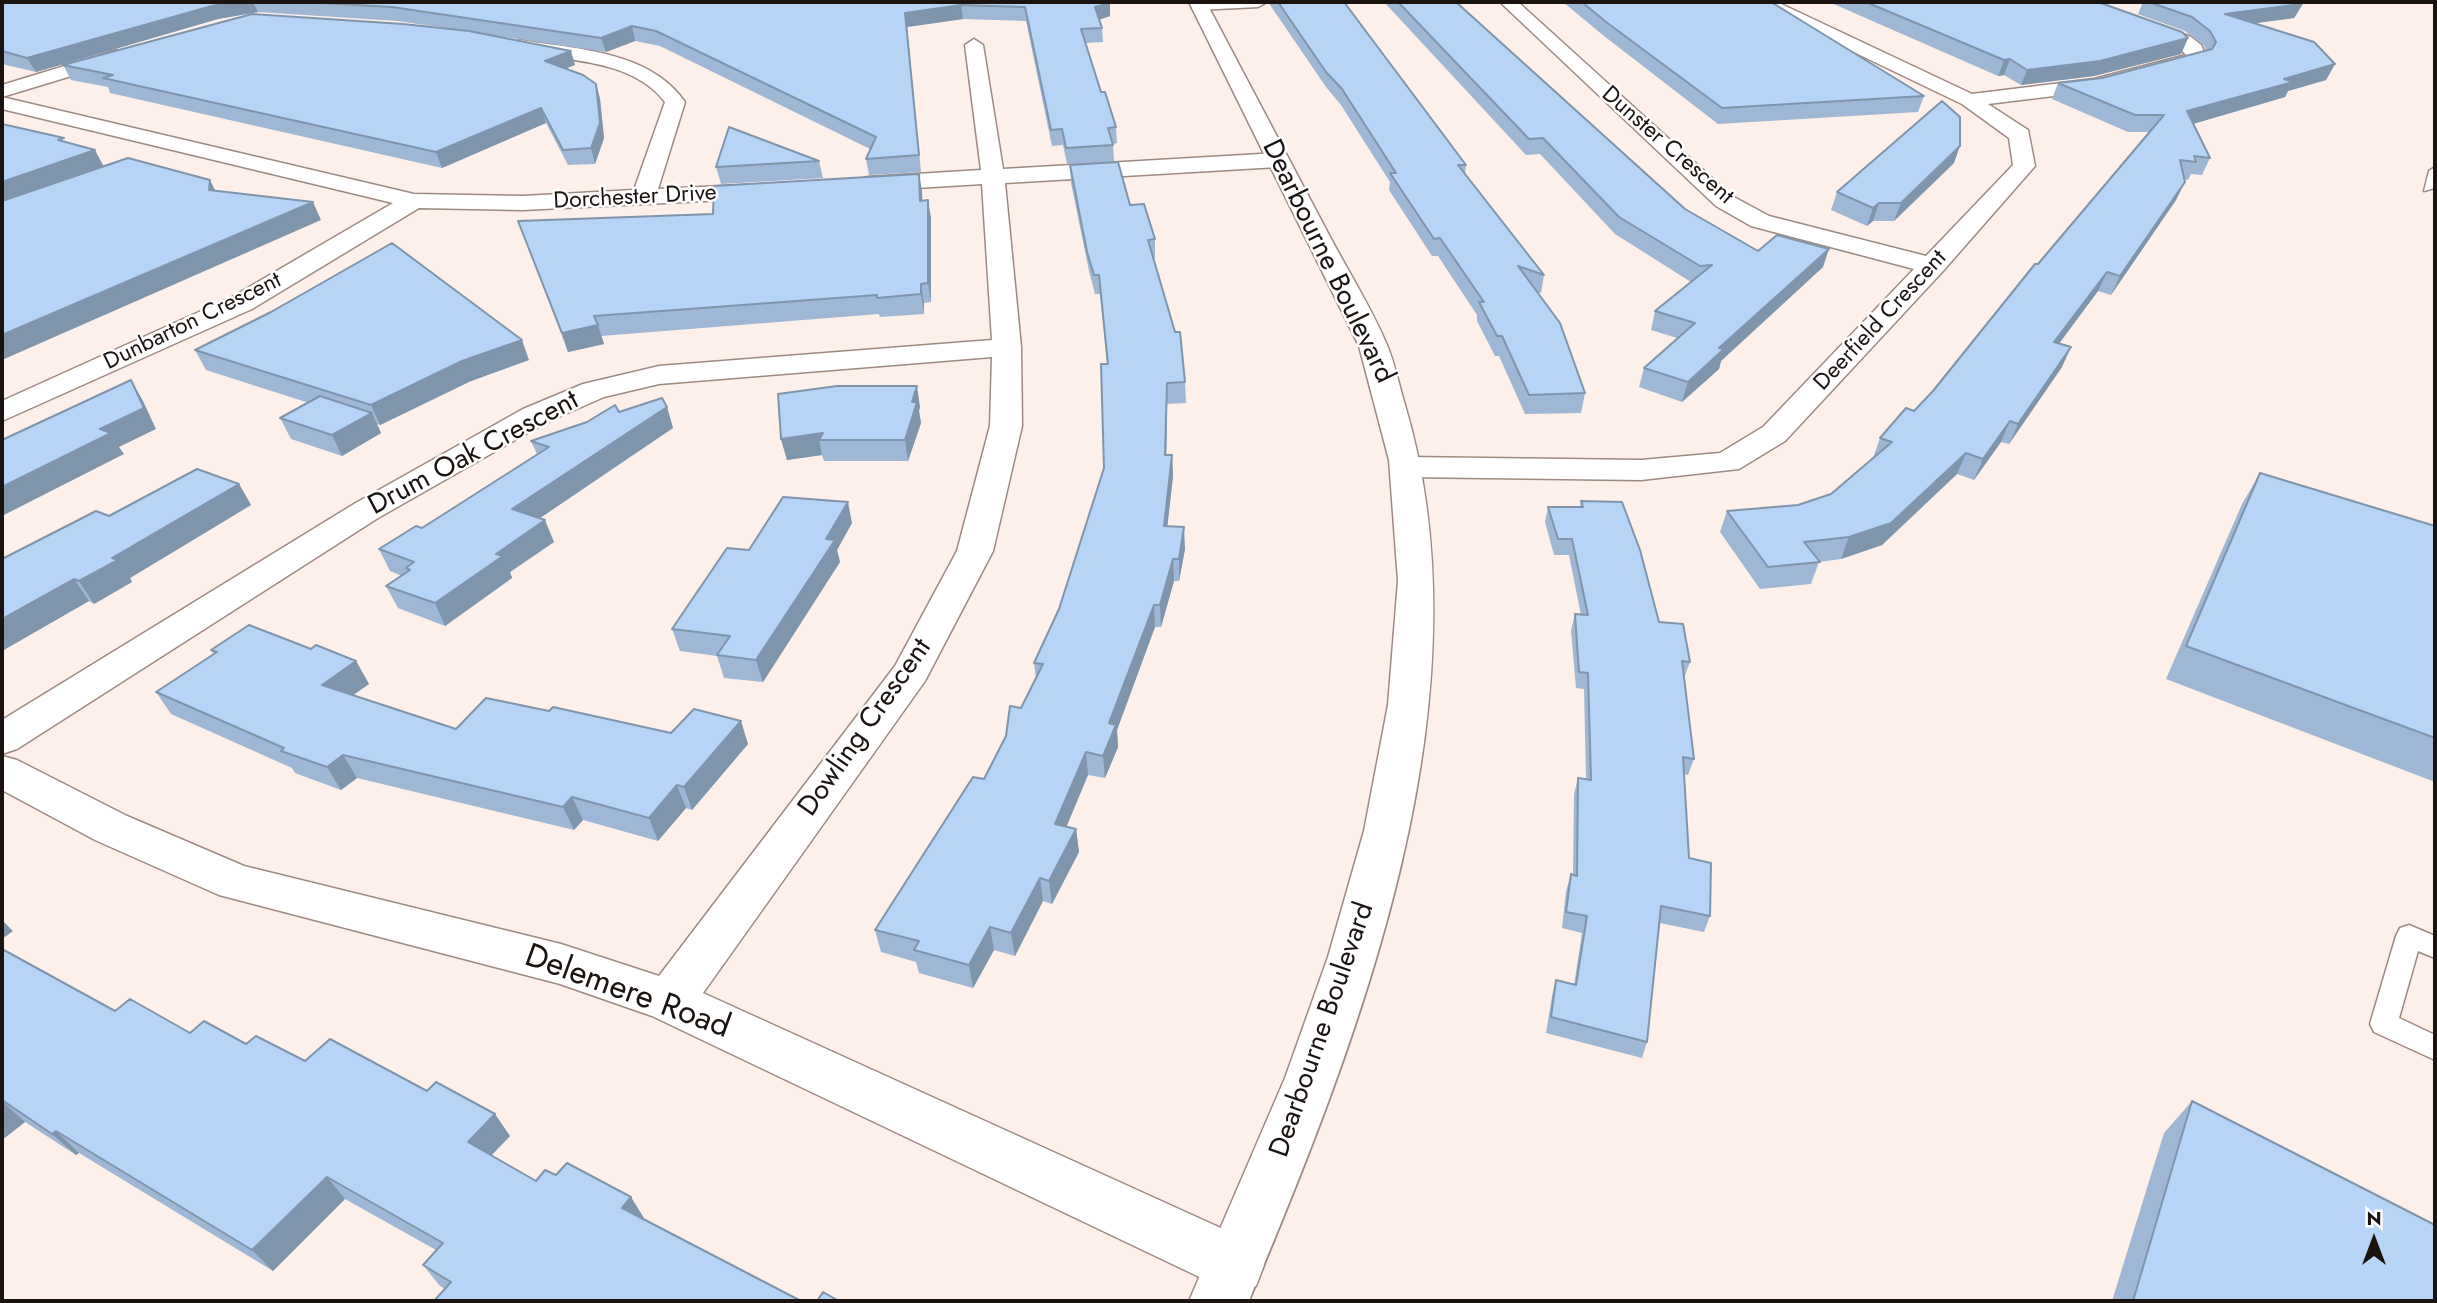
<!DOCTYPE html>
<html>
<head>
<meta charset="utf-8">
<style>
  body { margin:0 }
  #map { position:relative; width:2437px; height:1303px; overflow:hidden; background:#fdf0ea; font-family:Jost,sans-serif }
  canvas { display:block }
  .frame { position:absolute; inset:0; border:4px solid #1a1310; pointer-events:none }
  .north { position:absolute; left:2339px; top:1205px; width:70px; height:70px; -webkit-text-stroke:5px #fff; paint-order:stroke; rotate:0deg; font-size:19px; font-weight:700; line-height:28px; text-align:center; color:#1a1310 }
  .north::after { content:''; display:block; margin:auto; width:24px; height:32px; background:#1a1310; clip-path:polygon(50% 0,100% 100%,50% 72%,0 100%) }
</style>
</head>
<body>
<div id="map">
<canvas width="2437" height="1303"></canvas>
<div class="frame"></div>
<div class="north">N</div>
</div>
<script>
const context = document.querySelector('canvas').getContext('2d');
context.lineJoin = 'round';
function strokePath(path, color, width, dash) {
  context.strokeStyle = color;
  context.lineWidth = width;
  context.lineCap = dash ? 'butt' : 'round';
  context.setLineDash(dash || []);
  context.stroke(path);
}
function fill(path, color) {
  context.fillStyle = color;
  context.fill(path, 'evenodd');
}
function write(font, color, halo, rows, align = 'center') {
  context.font = font + ' Jost,sans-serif';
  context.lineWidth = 5;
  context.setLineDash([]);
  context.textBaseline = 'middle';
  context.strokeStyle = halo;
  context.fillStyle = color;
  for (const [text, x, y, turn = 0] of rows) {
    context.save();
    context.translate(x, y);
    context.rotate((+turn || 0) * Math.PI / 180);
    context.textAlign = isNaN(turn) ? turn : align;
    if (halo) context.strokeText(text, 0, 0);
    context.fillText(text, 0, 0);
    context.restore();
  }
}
const lane = new Path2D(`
  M2435,167V188L2424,191L2429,171Z
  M2409,925L2435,936V958L2418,951L2399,1018L2435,1035V1060L2374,1032L2370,1024L2396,936L2400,928Z`);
const street = new Path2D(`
  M1192,2H1267L1258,7L1198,10L1192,9Z
  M1500,2H1518L1732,196L1769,216L1926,256L2013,165L2009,138L1962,104L1758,6L1756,2H1777L1972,94L2094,79L2186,55L2177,45L2073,6L2071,2H2094L2191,37L2201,45L2207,58L2204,62L2095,91L1988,104L2028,130L2035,166L1943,271L1785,441L1739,469L1641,480L1408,477L1397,474L1392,467L1397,460L1408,457L1641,460L1720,453L1763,427L1914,269L1751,226L1716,206Z
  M974,39L983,45L1003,169L1278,153L1289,160L1278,167L1005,183L1021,347L1022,426L993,551L925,681L703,993L1256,1244L1264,1265L1256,1286L1235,1294L652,1016L560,984L219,895L95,840L2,790V756L17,760L127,816L244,866L561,944L659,976L895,666L957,551L990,426L992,357L659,384L604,397L545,423L378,518L17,749L2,754V720L354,504L523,409L583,384L659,366L992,340L982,184L868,191L860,189L856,184L860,179L868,177L981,170L965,45Z
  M520,40C576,49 650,51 685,102L658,189L766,184L774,186L778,191L774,196L766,198L523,210L419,208L252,309L2,421V401L232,297L393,203L2,109V85L117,50L127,56L124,60L2,97L414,194L523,196L634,190L665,102C630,57 564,62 513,50L511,46Z`);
const secondary = new Path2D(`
  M1189,2H1206C1247,80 1288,157 1329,235C1348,271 1371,307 1387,345C1395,364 1399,385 1405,405C1492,697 1362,1032 1249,1301H1189L1285,1078L1328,957L1364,831L1388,705L1398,581L1389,460L1359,346Z`);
const wall = new Path2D(`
  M2,2H1109L1110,16L1099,20L1102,28L1103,42L1086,43L1101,92L1116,127L1117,143L1113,144L1114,162L1067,164L1063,145L1052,146L1026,21L963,19L907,27L921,172L869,175L866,159L870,149L660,46L635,41L606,52L477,33L575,65L566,68L596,84L600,99L604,138L595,164L568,165L546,123L442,168L110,93L108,87L71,80L63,65L461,30L397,21L258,12L218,19L36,72L2,64Z
  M1268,2H1344L1466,165L1465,174L1544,275L1541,293L1537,292L1585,393L1581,413L1525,414L1499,356H1495L1477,321V315L1438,256H1432L1389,190L1390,182L1341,105L1326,87Z
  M1384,2H1456L1685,209L1758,251L1823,267L1721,361L1719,369L1682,402L1639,387L1644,368L1677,338L1651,330L1655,311L1691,282L1615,234L1540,154L1526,155Z
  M1563,2H1771L1924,96L1918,112L1718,124L1604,36Z
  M1829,2H2098L2188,38L2181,54L2094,76L2021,85L2004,75L1998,76Z
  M2143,2H2304L2294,18L2256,23L2335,64L2326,80L2288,91L2285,97L2193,124L2210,158L2202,175L2191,174L2188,180L2184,179L2176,200L2111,295L2098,291L2059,344L2062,367L2009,444L2001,442L1974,480L1957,474L1882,545L1841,559L1819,562L1811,584L1760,589L1720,532L1727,511L1798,505L1831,494L1873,458L1880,438L1914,411L1933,391L2150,132H2128L2052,99L2058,83L2102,78L2206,51L2204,46L2185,31L2138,14Z
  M819,161L823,178L721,184L716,167Z
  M1954,163L1894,221H1873L1867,226L1831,210L1837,192Z
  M1070,165L1130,205L1155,239V258H1153L1185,382L1186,403L1167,404L1166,455H1172L1173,476L1167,526L1185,549L1179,581H1174L1161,627H1155L1117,730L1118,747L1105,778L1088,775L1066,827L1076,829L1079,852L1052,904L1043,901L1015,956L994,950L973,988L919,973L916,962L881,952L875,930L984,779L1036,678L1034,663L1059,609L1104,468L1107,364L1100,294H1095L1089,271L1071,183Z
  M922,191V201L931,218V302L924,303V314L880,317L879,314L601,336L604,344L568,352L518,221L713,214Z
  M195,350L529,360L471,381L380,425L377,424L381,433L342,456L291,439L280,418L309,403L206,370Z
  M667,407L673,428L539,518L554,542L510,572L512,578L445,626L398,608L386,586L402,576L390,571L379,549L422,528L537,454L531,441L619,412Z
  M920,407L919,411L921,423L908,461H824L822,455L787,460L781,439Z
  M2260,473L2435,526V782L2166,679L2242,504Z
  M239,484L251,505L130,578L132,582L94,604L89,601L2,651L109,516Z
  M1581,501L1659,622L1690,662L1684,678L1694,759L1688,775L1684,774L1689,858L1710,916L1704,932L1660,923L1647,1042L1642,1058L1546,1033L1552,996L1556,980L1574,985L1582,933L1562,928L1566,891L1571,874L1573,875L1574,794L1578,778L1586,779L1584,689L1576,688L1571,630L1575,614L1581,615L1569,555H1554L1545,522L1548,507H1580Z
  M852,523L837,550L840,562L763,682L724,678L717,656L680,651L672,629Z
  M311,649L356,661L369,684L353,695L456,729L549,711L671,733L748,744L692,810L686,808L658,841L583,820L574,830L357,778L341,790L295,773L292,768L171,714L156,692L214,654L211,650Z
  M2,949L115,1011L190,1033L246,1044L305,1061L510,1136L491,1156L536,1181L644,1218L445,1289L440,1286L423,1265L436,1250L345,1199L273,1271L79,1153L76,1155L25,1122L2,1140Z
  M2192,1101L2435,1301H2112L2164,1133Z`);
const shadedWall = new Path2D(`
  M234,2H253L258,12L218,19L36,72L27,58L212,6Z
  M2304,2L2294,18L2219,28L2225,14Z
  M1110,3V16L1095,21V7Z
  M961,5L963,19L907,27L921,172L905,13Z
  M632,26L635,41L606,52L601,38Z
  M2188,38L2181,54L2094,76L2021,85L2027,70Z
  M571,51L575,65L549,75L545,61Z
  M2010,59L2004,75L1998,76L2004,60Z
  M2335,64L2326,80L2288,91L2285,97L2179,128L2187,111L2284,79Z
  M596,84L600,99L604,138L595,164L591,148Z
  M541,108L546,123L442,168L436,152Z
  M1960,146L1954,163L1894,221L1901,203Z
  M95,150L104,167L2,203V182Z
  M919,174L922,191L923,219L920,201Z
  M210,180L219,198L209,190Z
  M2185,182L2176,200L2111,295L2120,276Z
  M928,200L931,218V302L928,283Z
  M313,202L321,220L2,360V335Z
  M1879,203L1873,221L1867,226L1873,208Z
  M1829,249L1823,267L1721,361L1719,369L1682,402L1688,382L1719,348Z
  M2107,272L2098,291L2045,362L2054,342Z
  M921,284L924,303V314L921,294Z
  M598,325L604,344L568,352L562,333Z
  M522,340L529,360L471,381L380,425L371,405L462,361Z
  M2071,347L2062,367L2009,444L2018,424Z
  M131,380L143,401L156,429L119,447L124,454L2,516V487L100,429Z
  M1167,383V404L1166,476L1165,455Z
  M917,386L920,407L919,411L921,423L908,461L905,440L912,402Z
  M667,407L673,428L521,531L512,509Z
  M372,413L381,433L342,456L332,435Z
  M2010,421L2001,442L1974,480L1983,459Z
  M823,433L819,440L822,455L787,460L781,439Z
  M1966,453L1957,474L1882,545L1841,559L1849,537Z
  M1172,455L1173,476L1165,548L1164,526Z
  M239,484L251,505L130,578L132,582L94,604L79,581L112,558Z
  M848,502L852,523L837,550L840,562L763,682L756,660Z
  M545,520L554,542L510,572L512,578L445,626L435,603L496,554Z
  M1184,527L1185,549L1179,581V559Z
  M1173,559L1174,581L1161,627L1160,605Z
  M74,579L89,601L2,651V619Z
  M1154,605L1155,627L1117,730L1118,747L1105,778L1103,756L1109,723Z
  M356,661L369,684L336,707L322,685Z
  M741,721L748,744L692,810L684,787Z
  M1086,752L1088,775L1058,847L1055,824Z
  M343,755L357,778L341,790L327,767Z
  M677,785L686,808L658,841L649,818Z
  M572,797L583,820L574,830L563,807Z
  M1076,829L1079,852L1052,904L1049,881Z
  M1040,878L1043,901L1015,956L1011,933Z
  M2,920L13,931L2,939Z
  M990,927L994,950L973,988L969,965Z
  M2,1101L25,1122L2,1140Z
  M495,1114L510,1136L483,1164L468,1142Z
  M56,1131L79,1153L76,1155L52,1134Z
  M327,1177L345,1199L273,1271L252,1250Z
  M631,1197L644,1218L634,1230L622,1208Z`);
const building = new Path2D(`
  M2,2H234L212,6L27,58L2,51Z
  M305,2H1109L1110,3L1095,7L1102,28L1081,29L1101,92H1105L1116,127L1108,128L1113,145L1066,148L1062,129L1051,130L1025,7L961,5L905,13L919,155L866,159L876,137L656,31L632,26L601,38L392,7Z
  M1278,2H1344L1466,165H1458L1544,275L1518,266L1560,323L1585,393L1529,395L1502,336H1497L1479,302H1484L1440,238L1434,239L1390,173H1396L1342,89L1326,72Z
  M1398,2H1456L1685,209L1758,251L1777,235L1829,249L1719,348L1724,349L1688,382L1644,368L1695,323L1655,311L1712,265L1700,266L1619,217L1543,138L1529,139Z
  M1582,2H1771L1924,96L1722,108L1606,22Z
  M1866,2H2098L2182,32L2188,38L2100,61L2027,70L2010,59L2004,60Z
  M2149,2H2302L2301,4L2225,14L2314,42L2335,64L2284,79L2293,82L2187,111L2210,158L2194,156L2196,162L2180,160L2185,182L2120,276L2107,272L2054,342L2071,347L2018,424L2010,421L1983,459L1966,453L1891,523L1849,537L1804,542L1820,562L1768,567L1727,511L1798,505L1831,494L1892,442L1880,438L1906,408L1914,411L1933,391L2035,264H2038L2164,115H2135L2058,83L2102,78L2212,49L2216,42L2210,31L2192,17Z
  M252,14L403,24L469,31L571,51L545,61L583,75L596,84L600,123L591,148L563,150L541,108L436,152L103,78L113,75L63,65Z
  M1942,101L1960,117V146L1901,203H1879L1873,208L1837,192Z
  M2,124L64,138L58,140L95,150L2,182Z
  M729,127L819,161L716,167Z
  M128,158L210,180L209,190L313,202L2,335V201Z
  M1118,162L1130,205L1144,204L1155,239L1148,240L1175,332H1180L1185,382L1167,383L1165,455H1172L1164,526L1184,527L1179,559H1173L1160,605H1154L1109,723L1116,725L1103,756L1086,752L1055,824L1076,829L1049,881L1040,878L1011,933L990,927L969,965L914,950L919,941L875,930L973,777L984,779L1006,736L1010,706L1021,708L1043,664L1034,663L1059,609L1104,468L1101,364H1108L1099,275H1094L1087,252L1070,165Z
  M919,174L920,201L928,200V283L921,284V294L877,298V295L594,316L598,325L562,333L518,221L713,214L714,186Z
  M392,243L522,340L462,361L371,405L195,350L271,312Z
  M131,380L144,408L100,429L111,433L2,487V440Z
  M837,386H917L912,402H917L905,440H819L823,433L781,439L778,394Z
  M320,396L372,413L332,435L280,418Z
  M662,398L667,407L512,509L545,520L496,554L503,556L435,603L386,586L410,570L406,568L414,562L379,549L416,526L422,528L549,447L531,441L587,422L615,405L619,412Z
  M197,469L239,484L112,558L118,560L79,581L74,579L2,619V559L96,511L109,516Z
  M2260,473L2435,526V738L2186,646Z
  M783,497L848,502L826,539L835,540L756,660L717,655L730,636L672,629L727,548L749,550Z
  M1581,501L1622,502L1640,550L1659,622L1683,624L1690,662L1682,661L1694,759L1683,757L1689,858L1711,863L1710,916L1661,906L1647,1042L1551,1017L1556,980L1576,985L1587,916L1566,912L1571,874L1577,876L1578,778L1591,780L1588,673L1579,672L1575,614L1588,615L1572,539H1558L1548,507H1583Z
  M249,625L311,649L316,645L356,661L322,685L456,729L486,698L549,711L553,707L671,733L694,709L741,721L684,787L677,785L649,818L572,797L563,807L343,755L327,767L281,751L284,748L156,692L217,652L211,650Z
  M2,949L115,1011L130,999L190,1033L204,1021L246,1044L256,1036L305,1061L330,1039L427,1091L436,1082L495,1114L468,1142L536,1181L545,1170L556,1175L567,1163L631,1197L622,1208L801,1301H434L451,1282L423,1265L443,1243L327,1177L252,1250L56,1131L52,1134L2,1100Z
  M2192,1101L2435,1225V1301H2133Z
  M823,1292L839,1301H817Z`);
const farStreetnames = [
  ["Dunster Crescent",1667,146,41],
  ["Dorchester Drive",635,198,-3],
  ["Deerfield Crescent",1881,321,-47],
  ["Dunbarton Crescent",193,322,-26]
];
const streetNames = [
  ["Dearbourne Boulevard",1327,262,64],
  ["Drum Oak Crescent",474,454,-28],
  ["Dowling Crescent",866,728,-55],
  ["Dearbourne Boulevard",1323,1030,-71]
];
const nearStreetnames = [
  ["Delemere Road",627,993,20]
];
strokePath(lane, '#9d8a81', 3);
strokePath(street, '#9d8a81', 3);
strokePath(secondary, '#9d8a81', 3);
fill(lane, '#fff');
fill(street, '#fff');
fill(secondary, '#fff');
fill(wall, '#9db7d4');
fill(shadedWall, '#7f95ac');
fill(building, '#b6d5f6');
strokePath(building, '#7f95ac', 2);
write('23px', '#1a1310', '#fff', farStreetnames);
write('28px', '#1a1310', '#fff', streetNames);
write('33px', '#1a1310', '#fff', nearStreetnames);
</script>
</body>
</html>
